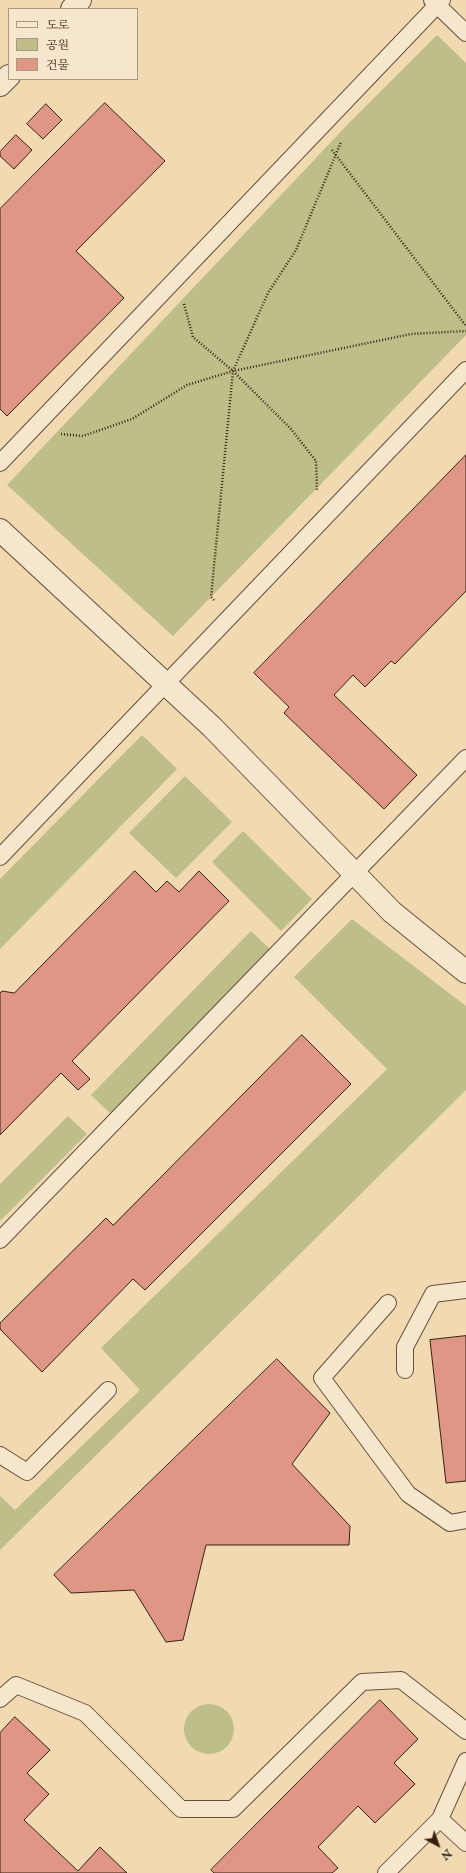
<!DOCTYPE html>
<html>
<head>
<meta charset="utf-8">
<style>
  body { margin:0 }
  #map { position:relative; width:466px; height:1873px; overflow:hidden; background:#f1d9b2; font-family:"IM FELL Double Pica","Noto Serif KR",serif }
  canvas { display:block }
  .legend { position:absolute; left:8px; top:8px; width:130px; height:72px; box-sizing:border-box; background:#f6e6cd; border:1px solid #aa9882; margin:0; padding:5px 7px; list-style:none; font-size:12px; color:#382212 }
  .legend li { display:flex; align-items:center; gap:8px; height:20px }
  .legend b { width:20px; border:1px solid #aa9882 }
  .north { position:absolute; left:418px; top:1825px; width:40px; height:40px; -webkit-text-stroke:3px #f6e6cd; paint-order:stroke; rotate:139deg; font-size:11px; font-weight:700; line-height:16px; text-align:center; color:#382212 }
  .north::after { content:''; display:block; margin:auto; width:14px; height:18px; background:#382212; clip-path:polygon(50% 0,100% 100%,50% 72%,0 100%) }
</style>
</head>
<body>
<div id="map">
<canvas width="466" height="1873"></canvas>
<ul class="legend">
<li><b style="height:5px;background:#f6e6cd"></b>도로</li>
<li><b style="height:11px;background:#bebe89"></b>공원</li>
<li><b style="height:11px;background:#e09684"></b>건물</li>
</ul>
<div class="north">N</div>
</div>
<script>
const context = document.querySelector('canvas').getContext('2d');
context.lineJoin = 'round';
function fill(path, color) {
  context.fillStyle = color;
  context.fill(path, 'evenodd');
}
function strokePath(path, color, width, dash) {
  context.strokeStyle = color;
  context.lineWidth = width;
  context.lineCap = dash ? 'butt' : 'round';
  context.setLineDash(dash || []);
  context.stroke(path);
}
const green = new Path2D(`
  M437,35L466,63V335L173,636L7,485L349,123Z
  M142,735L177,769L0,949V879Z
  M185,776L232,822L176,878L129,833Z
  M243,831L312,899L281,931L212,862Z
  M352,919L466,1006V1090L0,1550V1496L15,1510L140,1390L101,1348L387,1069L294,977Z
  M251,931L271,950L111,1114L91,1095Z
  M68,1116L87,1134L0,1221V1184Z
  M184 1729a25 25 0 1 1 50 0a25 25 0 1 1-50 0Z`);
const building = new Path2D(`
  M105,103L165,161L76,251L124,298L7,416L0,409V209Z
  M46,104L62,120L43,139L27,124Z
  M16,135L32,150L14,169L0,156V152Z
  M466,455V591L395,664L391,661L365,687L353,675L334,695L417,775L384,809L284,713L289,707L254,673Z
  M135,871L156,892L167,881L179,892L199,871L229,901L72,1061L90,1079L78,1090L61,1073L0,1135V993L2,991L14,993Z
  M302,1035L351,1084L145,1290L133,1279L42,1372L0,1329V1323L106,1218L113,1225Z
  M466,1336V1481L446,1483L430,1340Z
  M277,1359L330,1413L292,1464L350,1526L349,1545H206L183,1640L166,1642L134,1590L71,1593L54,1575Z
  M380,1700L418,1739L394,1763L415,1784L375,1823L358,1806L318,1847L338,1868L332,1873H214L211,1870Z
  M15,1717L50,1750L27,1773L49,1794L24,1820L78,1871L100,1847L127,1873H0V1733Z`);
const path = new Path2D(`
  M332,150L466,326
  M184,304L193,337L233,371L291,429L316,461L317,490
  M61,434L83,436L132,419L187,385L233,371L411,334L466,331
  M214,600L211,597L233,371L268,293L296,250L341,142`);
const service = new Path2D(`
  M432,0L466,33
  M0,463L442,0
  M0,857L466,370
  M0,1240L466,758
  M388,1303L322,1378L408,1494L450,1523L466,1520
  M405,1370V1347L433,1294L466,1290
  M0,1455L27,1472L108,1390
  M0,1699L16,1685L85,1713L181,1809H233L362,1682L401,1680L466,1731
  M440,1819L466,1843
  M386,1873L440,1819L466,1761`);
const minor = new Path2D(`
  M72,9L80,0
  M0,85L9,76
  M0,530L212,727L392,912L466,972`);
fill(green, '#bebe89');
fill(building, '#e09684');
strokePath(building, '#382212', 1);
strokePath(service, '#66503a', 18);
strokePath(minor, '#66503a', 24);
strokePath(path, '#382212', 2.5, [1, 2]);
strokePath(service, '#f6e6cd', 16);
strokePath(minor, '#f6e6cd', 22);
</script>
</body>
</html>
